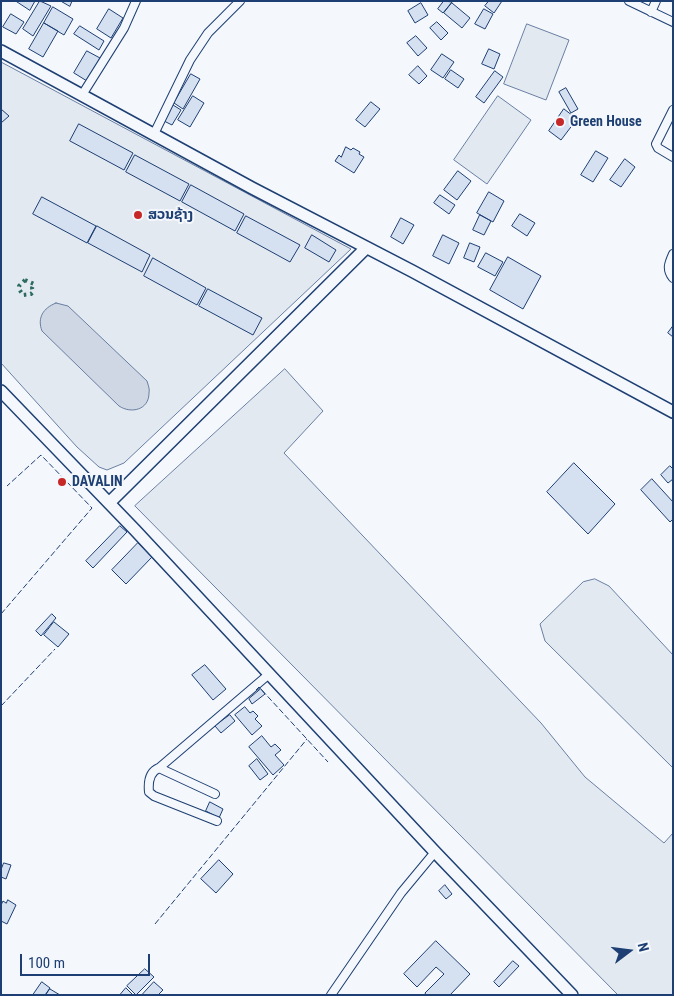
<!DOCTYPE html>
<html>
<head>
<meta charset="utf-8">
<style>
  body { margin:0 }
  #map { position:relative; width:674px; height:996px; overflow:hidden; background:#f4f7fb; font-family:"Roboto Condensed",sans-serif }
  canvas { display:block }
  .frame { position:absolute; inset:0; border:2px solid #1d3f73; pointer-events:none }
  .north { position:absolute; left:604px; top:926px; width:50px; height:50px; -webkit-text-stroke:4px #f4f7fb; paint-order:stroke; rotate:75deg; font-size:14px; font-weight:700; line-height:20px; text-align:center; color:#1d3f73 }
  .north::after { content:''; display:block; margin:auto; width:18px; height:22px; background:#1d3f73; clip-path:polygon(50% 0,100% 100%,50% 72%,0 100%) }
  .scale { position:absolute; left:20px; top:954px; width:130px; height:22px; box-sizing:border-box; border:2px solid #1d3f73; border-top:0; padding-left:6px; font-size:15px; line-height:18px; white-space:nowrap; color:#1d3f73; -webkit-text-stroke:4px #f4f7fb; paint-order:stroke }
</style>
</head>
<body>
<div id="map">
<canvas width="674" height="996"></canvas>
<div class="frame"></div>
<div class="north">N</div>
<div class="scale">100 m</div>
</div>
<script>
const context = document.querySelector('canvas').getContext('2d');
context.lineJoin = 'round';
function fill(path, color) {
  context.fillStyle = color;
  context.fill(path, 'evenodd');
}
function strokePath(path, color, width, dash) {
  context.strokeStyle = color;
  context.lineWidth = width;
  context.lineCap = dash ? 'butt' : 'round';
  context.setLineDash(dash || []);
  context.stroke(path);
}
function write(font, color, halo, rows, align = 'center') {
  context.font = font + ' "Roboto Condensed","Noto Sans Lao",sans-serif';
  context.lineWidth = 4;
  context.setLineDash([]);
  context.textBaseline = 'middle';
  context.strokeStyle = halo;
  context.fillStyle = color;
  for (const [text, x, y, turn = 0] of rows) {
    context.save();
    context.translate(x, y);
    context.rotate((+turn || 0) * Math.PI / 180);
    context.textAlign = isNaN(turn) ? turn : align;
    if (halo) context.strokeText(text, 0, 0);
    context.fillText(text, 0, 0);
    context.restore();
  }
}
const green = new Path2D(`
  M527,24L569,40L546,100L504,84Z
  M1,62L351,249L124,463L107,470L99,467L77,447L1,363Z
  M498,96L531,120L487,184L454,160Z
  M285,369L323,411L284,453L541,723L585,777L664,843L673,833V995H618L135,506Z
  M595,579L609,586L673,655V768L545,641L540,624L583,582Z`);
const water = new Path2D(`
  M56,303L68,306L147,381C148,385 150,389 149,393C149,410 131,414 119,406L42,331C37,318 43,308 56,303Z`);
const building = new Path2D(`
  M16,1H35L30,10Z
  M40,1L51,6L33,36L23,29Z
  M61,1H72L70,6Z
  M444,1L452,2L443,13L438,9Z
  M489,1H502L494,13L485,6Z
  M421,3L428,15L415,23L408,11Z
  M452,3L470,18L462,28L444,13Z
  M53,7L73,19L64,35L44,23Z
  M109,9L123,18L111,38L97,29Z
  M484,9L493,14L485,29L475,24Z
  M11,14L24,22L16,34L3,27Z
  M437,22L448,33L441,40L430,28Z
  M44,23L58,31L43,57L29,49Z
  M80,26L104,41L99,50L74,34Z
  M416,36L427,48L418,56L407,43Z
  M489,49L500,54L494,69L482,64Z
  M87,51L100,58L87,81L74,73Z
  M442,54L454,62L443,78L431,70Z
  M418,66L427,76L419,84L409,75Z
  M451,70L464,79L458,88L445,79Z
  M495,71L503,77L484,103L476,97Z
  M191,74L200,79L183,109L174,103Z
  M566,88L578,109L571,113L559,92Z
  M193,96L204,103L190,127L178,120Z
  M371,102L380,109L365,127L356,120Z
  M173,105L181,110L172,125L164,121Z
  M1,109L9,116L1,123Z
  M564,109L577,119L561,140L549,131Z
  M79,124L133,153L124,170L70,141Z
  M346,147L351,150L353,148L360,152L359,154L364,157L354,173L335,161L339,155L341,157Z
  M596,151L608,158L593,182L581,175Z
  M135,155L189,184L180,201L126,172Z
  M625,159L635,167L621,187L610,180Z
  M458,171L471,181L457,200L444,190Z
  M191,185L244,214L235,231L182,202Z
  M489,192L504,201L493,222L477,213Z
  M440,195L455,205L449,214L434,203Z
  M42,197L96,226L87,243L33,214Z
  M520,214L535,223L527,236L512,226Z
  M480,215L491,221L484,235L473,230Z
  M246,216L300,245L290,262L237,233Z
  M401,218L414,225L403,244L391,237Z
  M97,226L150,255L142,272L88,243Z
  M312,235L336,250L329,262L305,248Z
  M443,235L459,243L449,264L433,256Z
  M470,243L480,247L474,262L464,258Z
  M486,253L503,262L495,276L478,267Z
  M508,257L541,276L523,309L490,290Z
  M153,258L206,288L197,305L144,276Z
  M208,289L262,318L253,335L199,306Z
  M673,326V337L668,333Z
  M574,463L615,504L588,534L547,492Z
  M670,466L673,469V479L668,483L661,475Z
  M652,479L673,502V519L670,522L641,490Z
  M120,526L127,532L93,568L86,561Z
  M138,543L152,557L126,584L112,570Z
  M52,614L56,618L41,636L36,631Z
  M54,622L69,634L58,647L44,635Z
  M205,665L226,689L213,700L192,675Z
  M261,689L265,694L252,704L249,699Z
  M245,707L250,713L253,711L258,716L255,719L262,726L252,735L235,715Z
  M230,715L235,721L221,733L215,726Z
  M262,736L271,747L275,744L281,750L275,755L284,765L273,775L249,747Z
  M257,759L268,774L260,780L249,766Z
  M210,802L223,809L219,818L206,811Z
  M219,860L233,874L216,893L201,879Z
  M4,863L11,865L6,879L1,877V870Z
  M445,885L452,894L446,899L439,891Z
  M8,900L16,905L7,924L1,921V905L3,901L6,903Z
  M436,941L470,974L450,995H426L425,993L444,974L436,967L417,987L404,974Z
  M513,961L519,966L499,987L494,982Z
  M145,969L154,977L136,995L127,986Z
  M42,982L50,988L45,995H33Z
  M154,982L163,990L158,995H142Z
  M126,988L133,995H120Z
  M50,989L60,995H46Z`);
const street = new Path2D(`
  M629,1L673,22
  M651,12L656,1
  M82,95L124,28L136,1
  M673,110L656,144L658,148L673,157
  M154,134L190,60L208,33L240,1
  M673,254C669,263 666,269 673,278
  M159,768L215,794
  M217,821L154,796L149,792C148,782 149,772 159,768L268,675
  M331,995L401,893L435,852`);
const secondary = new Path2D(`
  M1,51L252,188L412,271L673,412
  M1,391L135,530L435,852L572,995
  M109,503L366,248`);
const hedge = new Path2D(`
  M25,280L34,284L32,288L33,292L31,294L23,295L19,289V286Z`);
const fence = new Path2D(`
  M1,614L92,508L41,455L7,486
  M256,690L259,687L328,762
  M1,706L55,649
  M155,924L307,739`);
const markers = [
  [560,122,5,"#c62828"],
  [138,215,5,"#c62828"],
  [62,482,5,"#c62828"]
];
const poiNames = [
  ["Green House",570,122],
  ["ສວນຊ້າງ",148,215],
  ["DAVALIN",72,482]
];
fill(green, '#e3e9f0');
strokePath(green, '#687fa3', 1);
fill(water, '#cfd7e4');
strokePath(water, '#687fa3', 1);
fill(building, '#d5e0f0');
strokePath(building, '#1d3f73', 1);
strokePath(street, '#1d3f73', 10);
strokePath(secondary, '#1d3f73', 14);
strokePath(street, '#f4f7fb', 8);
strokePath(secondary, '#f4f7fb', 11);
strokePath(hedge, '#2c6c60', 4, [2.5, 4]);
strokePath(fence, '#1d3f73', 1, [6, 2.5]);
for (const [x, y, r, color] of markers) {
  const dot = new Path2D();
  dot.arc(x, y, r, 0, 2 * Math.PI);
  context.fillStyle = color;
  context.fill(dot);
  strokePath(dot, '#f4f7fb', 2);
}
write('bold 14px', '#1d3f73', '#f4f7fb', poiNames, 'left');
</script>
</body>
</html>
